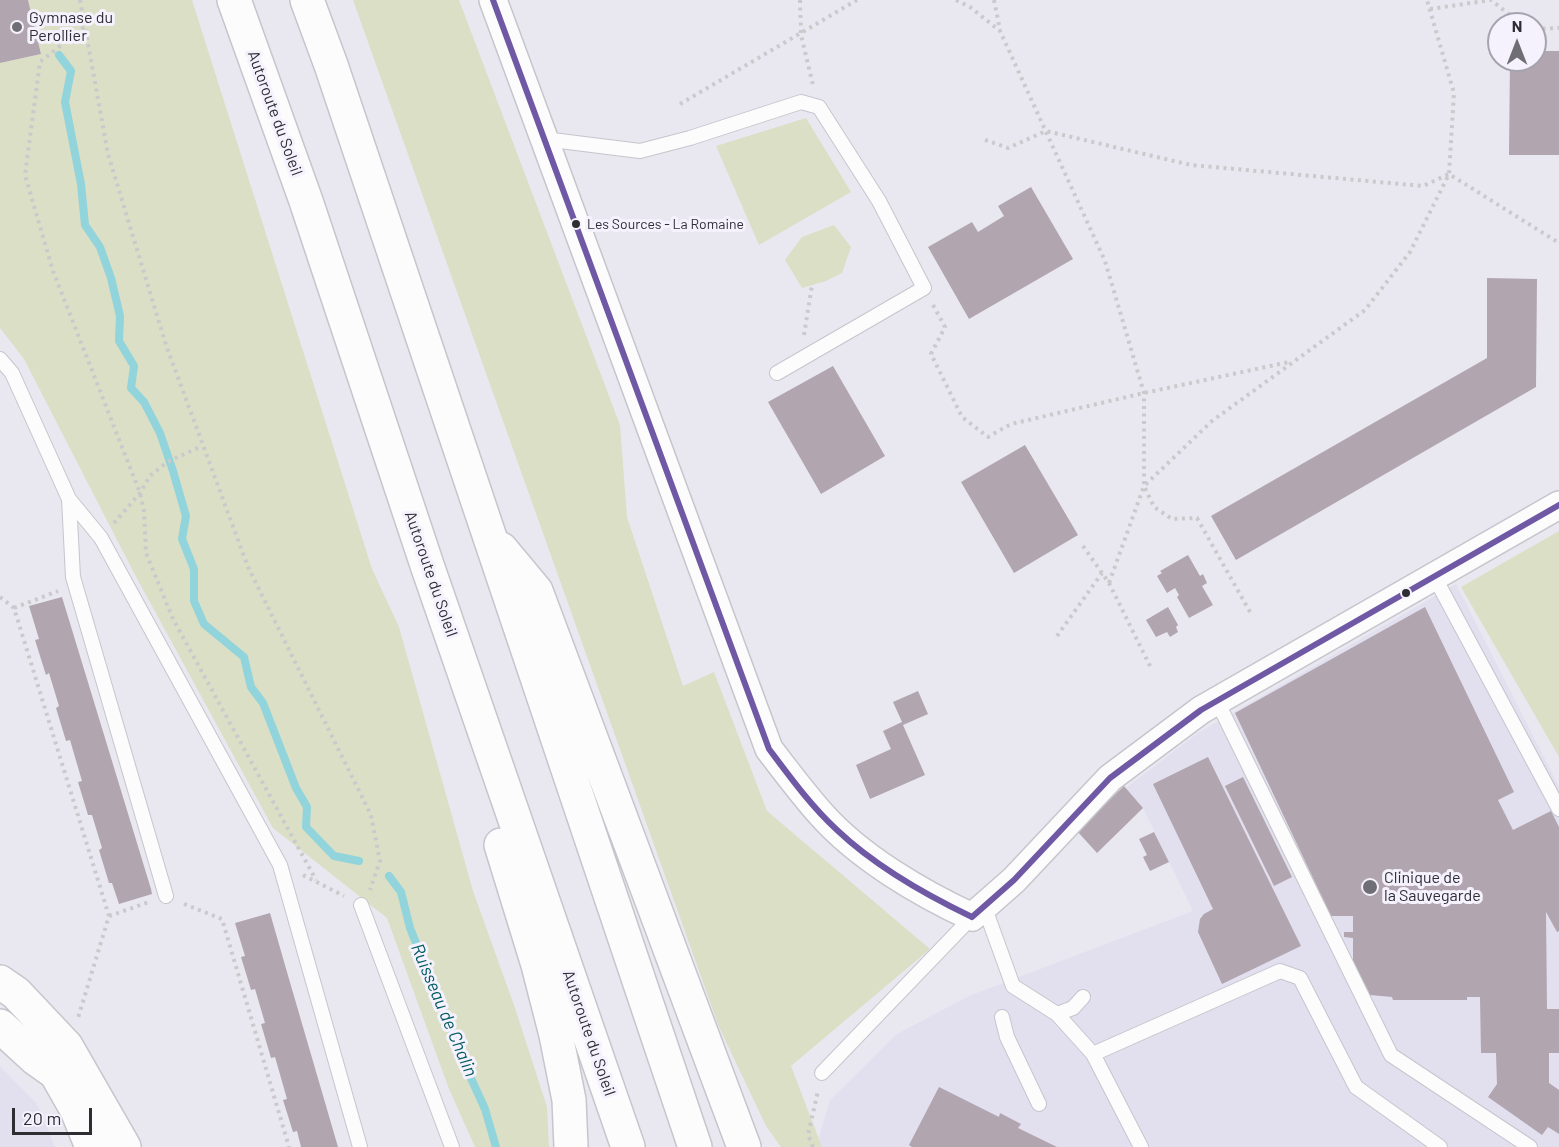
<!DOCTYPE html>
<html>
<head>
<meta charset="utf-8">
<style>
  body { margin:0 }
  #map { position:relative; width:1559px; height:1147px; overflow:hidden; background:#e9e8f0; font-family:Barlow,sans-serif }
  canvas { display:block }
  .north { position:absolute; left:1487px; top:12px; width:60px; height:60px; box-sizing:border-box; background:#f5f2fe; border:2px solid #a5a3ad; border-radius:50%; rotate:0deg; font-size:16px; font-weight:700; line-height:24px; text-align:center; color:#2e2d33 }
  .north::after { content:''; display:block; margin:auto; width:21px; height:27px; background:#6f6e75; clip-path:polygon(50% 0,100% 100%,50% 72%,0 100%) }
  .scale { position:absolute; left:12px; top:1108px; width:80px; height:27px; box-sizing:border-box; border:3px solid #2e2d33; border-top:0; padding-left:8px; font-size:18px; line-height:21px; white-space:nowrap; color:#2e2d33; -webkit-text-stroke:4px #f5f2fe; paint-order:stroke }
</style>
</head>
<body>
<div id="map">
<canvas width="1559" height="1147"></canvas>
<div class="north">N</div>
<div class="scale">20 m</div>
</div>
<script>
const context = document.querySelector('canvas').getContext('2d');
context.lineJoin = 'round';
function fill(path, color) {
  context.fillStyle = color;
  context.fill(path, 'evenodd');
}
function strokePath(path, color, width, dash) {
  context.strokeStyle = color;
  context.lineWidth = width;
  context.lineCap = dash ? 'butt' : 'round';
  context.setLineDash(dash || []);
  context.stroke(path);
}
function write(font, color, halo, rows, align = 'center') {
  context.font = font + ' Barlow,sans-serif';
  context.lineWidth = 6;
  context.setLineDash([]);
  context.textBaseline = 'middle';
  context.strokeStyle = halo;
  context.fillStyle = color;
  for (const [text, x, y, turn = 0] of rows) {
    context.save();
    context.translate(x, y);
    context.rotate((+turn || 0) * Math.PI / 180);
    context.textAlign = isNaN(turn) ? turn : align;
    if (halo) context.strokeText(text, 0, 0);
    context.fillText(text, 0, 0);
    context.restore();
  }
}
const built = new Path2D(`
  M1456,584L1559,787V1147H822L819,1138L821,1130L830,1100L897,1034L969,996L1193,911L1143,808L1126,788L1198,733Z
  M0,1066L37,1104L55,1147H0Z`);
const green = new Path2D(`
  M28,0H192L372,569L399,627L473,891L515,1008L547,1107L549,1147H475L449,1089L387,918L273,828L134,573L24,359L0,328V63L41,54Z
  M353,0H459L620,425L627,517L683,686L714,672L767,811L930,949L791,1066L822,1147H781L766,1126L719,1027Z
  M806,118L851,192L759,245L716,146Z
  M834,225L851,247L842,273L826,281L802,288L785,260L802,237Z
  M1559,531V757L1461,587Z`);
const stream = new Path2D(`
  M59,55L71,71L65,102L81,184L85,225L100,247L111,278L120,316L119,341L134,366L131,388L144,402L160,433L173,471L186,516L182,539L194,569V601L204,624L244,657L251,687L263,703L296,788L307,807L306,827L334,856L359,861
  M389,876L401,892L410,928L464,1063L485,1109L496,1147`);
const building = new Path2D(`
  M0,0H28L41,54L0,63Z
  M1535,51H1559V155H1509L1510,60H1535Z
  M1031,187L1073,259L969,319L928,247L972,222L978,232L1004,216L998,206Z
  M1487,278L1537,279L1536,387L1236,560L1211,516L1487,358Z
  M833,366L885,456L821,494L768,402Z
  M1025,445L1078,535L1014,573L961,482Z
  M1188,555L1200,576L1203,574L1207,583L1202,586L1213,605L1189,618L1177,597L1179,595L1175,588L1167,593L1157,576L1162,573L1160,571Z
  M62,597L151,889L152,894L119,904L112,883H109L99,850L102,848L92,815H88L78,782L82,781L70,740L66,741L56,708L59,706L49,673L46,675L35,640L39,639L29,606Z
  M1168,607L1178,625L1176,627L1178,632L1170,637L1167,632L1156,637L1146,620Z
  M1425,607L1514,792L1498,800L1513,830L1551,811L1559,827V931L1557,932L1546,912L1547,1009H1559V1053H1549V1083L1559,1090V1134L1548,1127L1542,1135L1488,1097L1497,1084L1496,1053H1481L1480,997H1467V1000H1393L1392,997L1370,995L1353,961V938L1344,937V932H1353V916H1331L1235,713Z
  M918,691L928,714L903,725L925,775L870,799L856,765L891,749L883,731L902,722L893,702Z
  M1208,757L1301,946L1222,984L1198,932L1200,919L1204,914L1213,909L1153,784Z
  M1243,777L1292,877L1274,886L1225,786Z
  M1124,786L1143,808L1097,853L1077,831Z
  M1154,832L1169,862L1150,871L1143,857L1147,855L1139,839Z
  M270,913L289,979L338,1147H301L297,1131L293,1132L283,1100L287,1099L275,1057L271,1058L261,1024L265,1023L255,989L251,990L241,957L245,956L235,923Z
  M939,1087L999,1117L1000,1113L1021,1124L1018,1128L1057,1147H912L909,1145Z`);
const path = new Path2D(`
  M80,0L108,154L166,345L248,567L371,815L380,861L370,890
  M800,0L801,35L813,85
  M956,0L970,7L1000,31L1105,261L1144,393V486L1109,583
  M994,0L1000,30
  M1430,9L1491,0L1521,24
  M84,27L40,62L25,175L53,271L140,493L144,511L146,553L173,619L316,880
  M1535,29L1559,28
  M680,104L857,0
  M985,140L1008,148L1046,131L1191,165L1423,186L1449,174L1559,243
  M933,305L945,327L931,354L962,417L988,437L1011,424L1144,393L1289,362
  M804,335L812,285
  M114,523L140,493L150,476L167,462L202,446
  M1083,546L1109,583L1151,668
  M0,597L14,608L109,916L78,1018
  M14,608L58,591
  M1250,612L1197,518L1172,519L1154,507L1144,486L1212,421L1365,310L1410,252L1449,174L1454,93L1427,0
  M1057,636L1102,573
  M303,875L344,896
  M184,904L222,919L289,1147
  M109,916L149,902
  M813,1147L808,1135L818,1091`);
const service = new Path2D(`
  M544,139L640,151L690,138L801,102L819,107L879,201L924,288L777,373
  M0,359L12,373L69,499L101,538L280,865L360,1147
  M69,499L73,577L166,896
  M1434,576L1559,809
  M1217,701L1391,1055L1530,1147
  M361,905L452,1147
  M984,906L1013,986L1057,1014L1093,1054L1280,971L1300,978L1356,1087L1440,1147
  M1057,1014L1073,1008L1083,997
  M1002,1017L1007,1037L1039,1104
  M1093,1054L1141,1147
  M822,1073L972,917`);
const minor = new Path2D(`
  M493,0L769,749C786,771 803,794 821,814C859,857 920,893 972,917L1014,880L1110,778L1201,710L1559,505`);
const tertiary = new Path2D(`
  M0,982L16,993L66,1046L124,1147
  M0,1026L35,1058L56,1073L77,1110L92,1147`);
const trunk = new Path2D(`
  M234,0L306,201L427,565L628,1147
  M307,0L331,65L695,1147
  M501,549L536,591L744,1147
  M501,845L538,965L556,1035L569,1100L571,1147`);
const bus1 = new Path2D(`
  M493,0L769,749C790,777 811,806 837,830C876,867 924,894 972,917
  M972,917L1014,880L1110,778L1201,710L1559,505`);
const markers = [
  [17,27,6,"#6f6e75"],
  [576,224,5,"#2e2d33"],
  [1406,593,5,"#2e2d33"],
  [1370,887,8,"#6f6e75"]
];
const busNames = [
  ["Les Sources - La Romaine",587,224]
];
const poiNames = [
  ["Gymnase du",29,18],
  ["Perollier",29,36],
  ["Clinique de",1384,878],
  ["la Sauvegarde",1384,896]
];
const streetNames = [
  ["Autoroute du Soleil",275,113,70],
  ["Autoroute du Soleil",431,574,71],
  ["Autoroute du Soleil",589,1033,71]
];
const waterNames = [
  ["Ruisseau de Chalin",444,1010,67]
];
fill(built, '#e2dfef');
fill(green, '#dadfc6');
strokePath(stream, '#91d4dc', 8);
fill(building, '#b1a5af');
strokePath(service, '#c6c5cc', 16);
strokePath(minor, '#c6c5cc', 30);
strokePath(tertiary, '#c6c5cc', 36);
strokePath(trunk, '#c6c5cc', 36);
strokePath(path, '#cac9cc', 4, [3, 4.5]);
strokePath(service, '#fcfcfd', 14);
strokePath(minor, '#fcfcfd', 27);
strokePath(tertiary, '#fcfcfd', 33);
strokePath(trunk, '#fcfcfd', 33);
strokePath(bus1, '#6f59a5', 6);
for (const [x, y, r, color] of markers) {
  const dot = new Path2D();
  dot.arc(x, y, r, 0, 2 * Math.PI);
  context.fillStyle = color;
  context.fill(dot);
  strokePath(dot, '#f5f2fe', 2);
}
write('14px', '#2e2d33', '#f5f2fe', busNames, 'left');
write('16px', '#2e2d33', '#f5f2fe', poiNames, 'left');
write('16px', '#2e2d33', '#f5f2fe', streetNames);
write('italic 18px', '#005b61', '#f5f2fe', waterNames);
</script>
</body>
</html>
